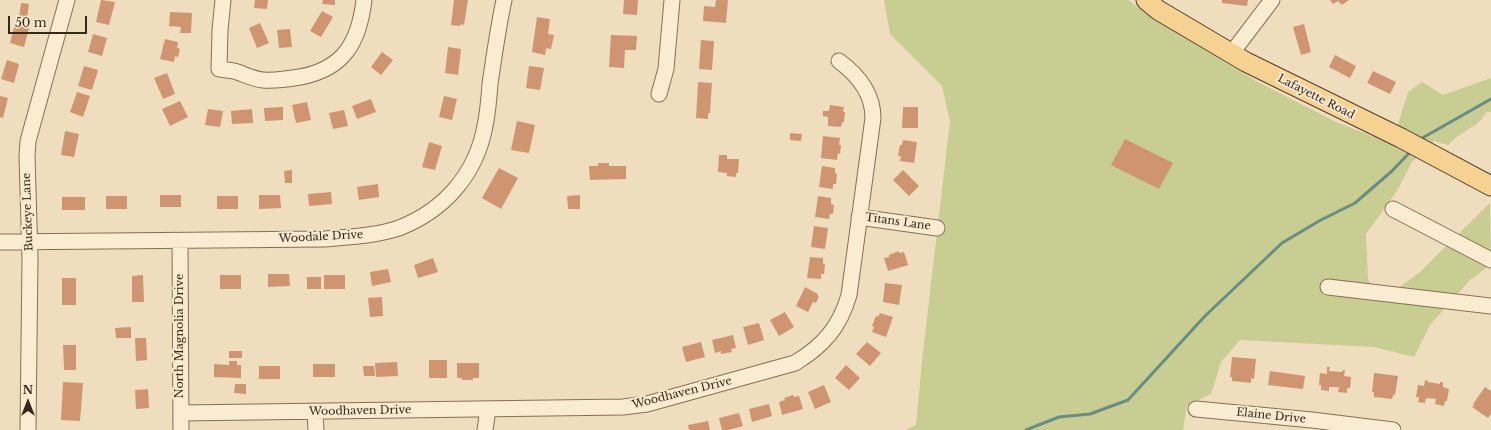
<!DOCTYPE html>
<html>
<head>
<meta charset="utf-8">
<style>
  body { margin:0 }
  #map { position:relative; width:1491px; height:430px; overflow:hidden; background:#efdebd; font-family:"Libre Baskerville",serif }
  canvas { display:block }
  .north { position:absolute; left:8px; top:382px; width:40px; height:40px; -webkit-text-stroke:3px #f6e9cd; paint-order:stroke; rotate:0deg; font-size:11px; font-weight:700; line-height:16px; text-align:center; color:#36271b }
  .north::after { content:''; display:block; margin:auto; width:14px; height:18px; background:#36271b; clip-path:polygon(50% 0,100% 100%,50% 72%,0 100%) }
  .scale { position:absolute; left:8px; top:16px; width:79px; height:18px; box-sizing:border-box; border:2px solid #36271b; border-top:0; padding-left:5px; font-size:12px; line-height:14px; white-space:nowrap; color:#36271b; -webkit-text-stroke:3px #f6e9cd; paint-order:stroke }
</style>
</head>
<body>
<div id="map">
<canvas width="1491" height="430"></canvas>
<div class="north">N</div>
<div class="scale">50 m</div>
</div>
<script>
const context = document.querySelector('canvas').getContext('2d');
context.lineJoin = 'round';
function fill(path, color) {
  context.fillStyle = color;
  context.fill(path, 'evenodd');
}
function strokePath(path, color, width, dash) {
  context.strokeStyle = color;
  context.lineWidth = width;
  context.lineCap = dash ? 'butt' : 'round';
  context.setLineDash(dash || []);
  context.stroke(path);
}
function write(font, color, halo, rows, align = 'center') {
  context.font = font + ' "Libre Baskerville",serif';
  context.lineWidth = 4;
  context.setLineDash([]);
  context.textBaseline = 'middle';
  context.strokeStyle = halo;
  context.fillStyle = color;
  for (const [text, x, y, turn = 0] of rows) {
    context.save();
    context.translate(x, y);
    context.rotate((+turn || 0) * Math.PI / 180);
    context.textAlign = isNaN(turn) ? turn : align;
    if (halo) context.strokeText(text, 0, 0);
    context.fillText(text, 0, 0);
    context.restore();
  }
}
const green = new Path2D(`
  M884,0H1128L1155,20L1256,81L1336,122L1392,144L1408,92L1422,82L1443,95L1491,78V112H1486C1480,125 1469,128 1458,136C1454,139 1451,142 1448,145L1434,141L1412,162L1397,191L1366,234L1368,280L1377,291L1397,289L1420,272L1490,203L1491,264L1469,281L1430,325L1414,357L1374,347L1240,340L1221,362L1211,394L1187,406L1183,430H905L916,425L922,361L950,121L942,86L890,34Z`);
const stream = new Path2D(`
  M1419,141L1424,137L1491,99
  M1026,430L1059,417L1090,414L1128,400L1205,316L1282,243L1319,221L1355,203L1392,171L1412,150`);
const building = new Path2D(`
  M101,0L115,2L109,25L96,22Z
  M255,0H268L267,9L254,8Z
  M323,0H335V5L322,4Z
  M454,0H468L464,25L461,24L460,26L451,25Z
  M624,0H638L637,15L623,14Z
  M716,0H728L726,23L703,21L704,6L715,7Z
  M1222,0H1248L1247,6L1222,3Z
  M1330,0H1349L1342,5L1338,1L1333,4Z
  M21,3L29,4L27,19L19,18Z
  M322,11L333,17L321,37L310,31Z
  M170,12L192,13L191,33H180L181,27L169,26Z
  M537,17L550,19L548,34L554,35L551,49L546,48L545,55L532,52Z
  M260,23L269,43L257,48L249,28Z
  M15,24L29,28L24,47L10,43Z
  M1304,24L1311,52L1301,55L1293,27Z
  M290,29L292,47L279,48L277,30Z
  M93,34L107,38L102,56L88,52Z
  M611,35L637,36L636,50H625L624,68L609,67Z
  M165,39L178,42L177,48L180,49L178,57L175,56L174,62L160,59Z
  M701,40L714,41L712,70L699,69Z
  M448,47L461,49L458,75L445,73Z
  M382,52L393,60L381,75L371,67Z
  M1335,55L1356,66L1350,78L1329,67Z
  M7,60L19,64L14,83L1,79Z
  M84,66L98,70L92,90L78,86Z
  M529,66L544,68L540,90L526,88Z
  M1373,71L1396,82L1390,94L1367,83Z
  M167,73L175,94L163,99L154,78Z
  M698,82L712,83L710,113H708V119L696,118Z
  M77,92L90,96L83,117L70,112Z
  M0,96L8,98L3,118L0,117Z
  M444,96L457,99L452,120L439,117Z
  M371,99L376,112L357,119L352,106Z
  M180,101L188,117L170,126L162,109Z
  M307,102L311,120L296,123L292,105Z
  M830,105L844,107L843,112H845L844,122H842L841,127L828,126V117L823,116V111H829Z
  M283,107V120L265,121L264,108Z
  M903,107H918V128H902Z
  M208,109L223,111L220,127L205,125Z
  M252,109L253,123L232,124L231,111Z
  M344,110L348,126L333,129L329,113Z
  M517,121L535,125L529,153L511,150Z
  M65,131L79,134L74,157L61,155Z
  M790,133L802,134L801,141L790,140Z
  M823,136L840,138L839,145H841L840,154L838,153L837,160L821,158Z
  M1125,139L1173,163L1159,189L1111,165Z
  M903,140L917,142L914,163L900,161L901,156H898L900,145H902Z
  M429,142L442,146L435,170L422,167Z
  M719,155H727V159H739L738,173H736V177L727,176V173L718,172Z
  M598,163H609V166H626V179L590,180L589,166H598Z
  M822,166L835,168V173L837,174L836,184H833V189L819,187Z
  M499,168L518,178L501,209L482,198Z
  M292,170V183H285L284,171Z
  M903,170L919,186L909,196L893,180Z
  M378,184L379,197L359,200L357,187Z
  M331,192L332,204L309,206L308,194Z
  M160,195H181V207H160Z
  M259,195H280L281,208L259,209Z
  M580,195V209H568L567,196Z
  M106,196H127V209H106Z
  M217,196H238V209H217Z
  M818,196L831,198V204L834,205L833,214H830L829,219L815,217Z
  M62,197H85V210H62Z
  M814,226L828,228L825,249L811,247Z
  M899,251V253L904,252L908,265L888,271L884,258L889,257V255Z
  M810,257L823,258V264H825L824,274H821V279L807,278Z
  M433,258L438,272L418,278L414,265Z
  M388,269L391,282L372,286L370,272Z
  M268,274H289L290,286L268,287Z
  M143,275L144,302H132V276Z
  M220,275H241V289H220Z
  M324,275H345V289H324Z
  M307,277H321V289H307Z
  M62,278H76V305H62Z
  M885,283L902,285L899,305L883,302Z
  M805,287L818,294L817,295L819,296L816,303L813,302L808,312L796,306Z
  M382,297L383,316L370,317L368,298Z
  M785,312L794,327L779,336L770,320Z
  M880,313L893,317L886,337L872,332L874,327L872,326L876,316L878,317Z
  M759,323L764,340L748,345L743,327Z
  M131,327V338H116L115,328Z
  M733,335L736,348L731,349L732,352L721,354V351L715,353L712,340Z
  M135,338H146L147,360L136,361Z
  M701,342L705,357L686,362L682,347Z
  M867,342L881,353L870,366L856,354Z
  M63,345H76V370H64Z
  M229,351H242V358H229Z
  M1232,357L1256,359L1254,379L1251,378V383L1232,381V377H1230Z
  M429,360H447V378H429Z
  M229,361H237V365H241V378L214,377V364L229,365Z
  M397,362L398,376L376,377L375,363Z
  M457,363H479V378H473V380H462V378H457Z
  M313,364H335V377H313Z
  M846,365L860,378L849,390L835,378Z
  M259,366H280V379H259Z
  M363,366H374L375,376H364Z
  M1327,367H1330L1329,371L1342,372L1343,370H1345L1344,376L1351,377L1350,388H1347V393L1338,392L1339,387H1329V391L1321,390V385H1319L1320,373L1327,374Z
  M1270,371L1305,376L1303,389L1268,385Z
  M1374,373L1398,376L1395,395H1393L1392,399L1374,397V392H1372Z
  M1425,380L1428,381V382L1440,384V382H1443V387L1449,389L1447,401H1445L1444,406L1435,404L1436,399L1426,398L1425,403L1418,402L1419,397H1416L1418,385L1424,386Z
  M63,382L83,383L80,421L61,420Z
  M235,384H246V394L234,393Z
  M824,385L831,402L815,409L808,392Z
  M1485,387L1491,391V414L1488,418L1472,407L1474,405L1473,404Z
  M148,389L149,408L136,409L135,390Z
  M793,395L794,397L799,396L803,409L782,415L779,402L785,400L784,398Z
  M769,404L772,416L752,422L749,409Z
  M739,413L743,426L728,430H722L719,418Z
  M708,421L710,430H689L688,425Z`);
const minor = new Path2D(`
  M223,0L220,30L219,69C224,70 229,70 234,71C244,74 253,79 263,80C275,81 288,79 300,77C344,69 359,42 364,0
  M1231,54L1272,0
  M659,94L666,69L672,0
  M1393,209L1491,260
  M859,217L937,228
  M180,241L181,430
  M0,242L324,239C349,237 375,236 399,228C445,210 476,174 485,126C488,112 489,98 490,84C494,56 498,28 504,0
  M1328,287L1491,306
  M1196,409L1312,420L1393,430
  M315,412L316,430
  M181,413L623,407L647,404L795,363C823,346 840,327 849,295L873,118C873,93 858,75 839,61
  M28,430L30,258L27,156L28,141L67,0
  M485,430L488,409`);
const major = new Path2D(`
  M1146,0L1158,10L1246,62L1401,138L1491,186`);
const streetNames = [
  ["Lafayette Road",1316,97,27],
  ["Buckeye Lane",28,212,-92],
  ["Titans Lane",898,222,8],
  ["Woodale Drive",321,237,-3],
  ["North Magnolia Drive",180,336,-90],
  ["Woodhaven Drive",682,393,-14],
  ["Woodhaven Drive",360,411,-1],
  ["Elaine Drive",1271,416,6]
];
fill(green, '#c8cd91');
strokePath(stream, '#688e83', 3);
fill(building, '#cf9571');
strokePath(minor, '#876e56', 17);
strokePath(major, '#553c2a', 21);
strokePath(minor, '#faecd0', 15);
strokePath(major, '#f5d292', 19);
write('11px', '#36271b', '#f6e9cd', streetNames);
</script>
</body>
</html>
